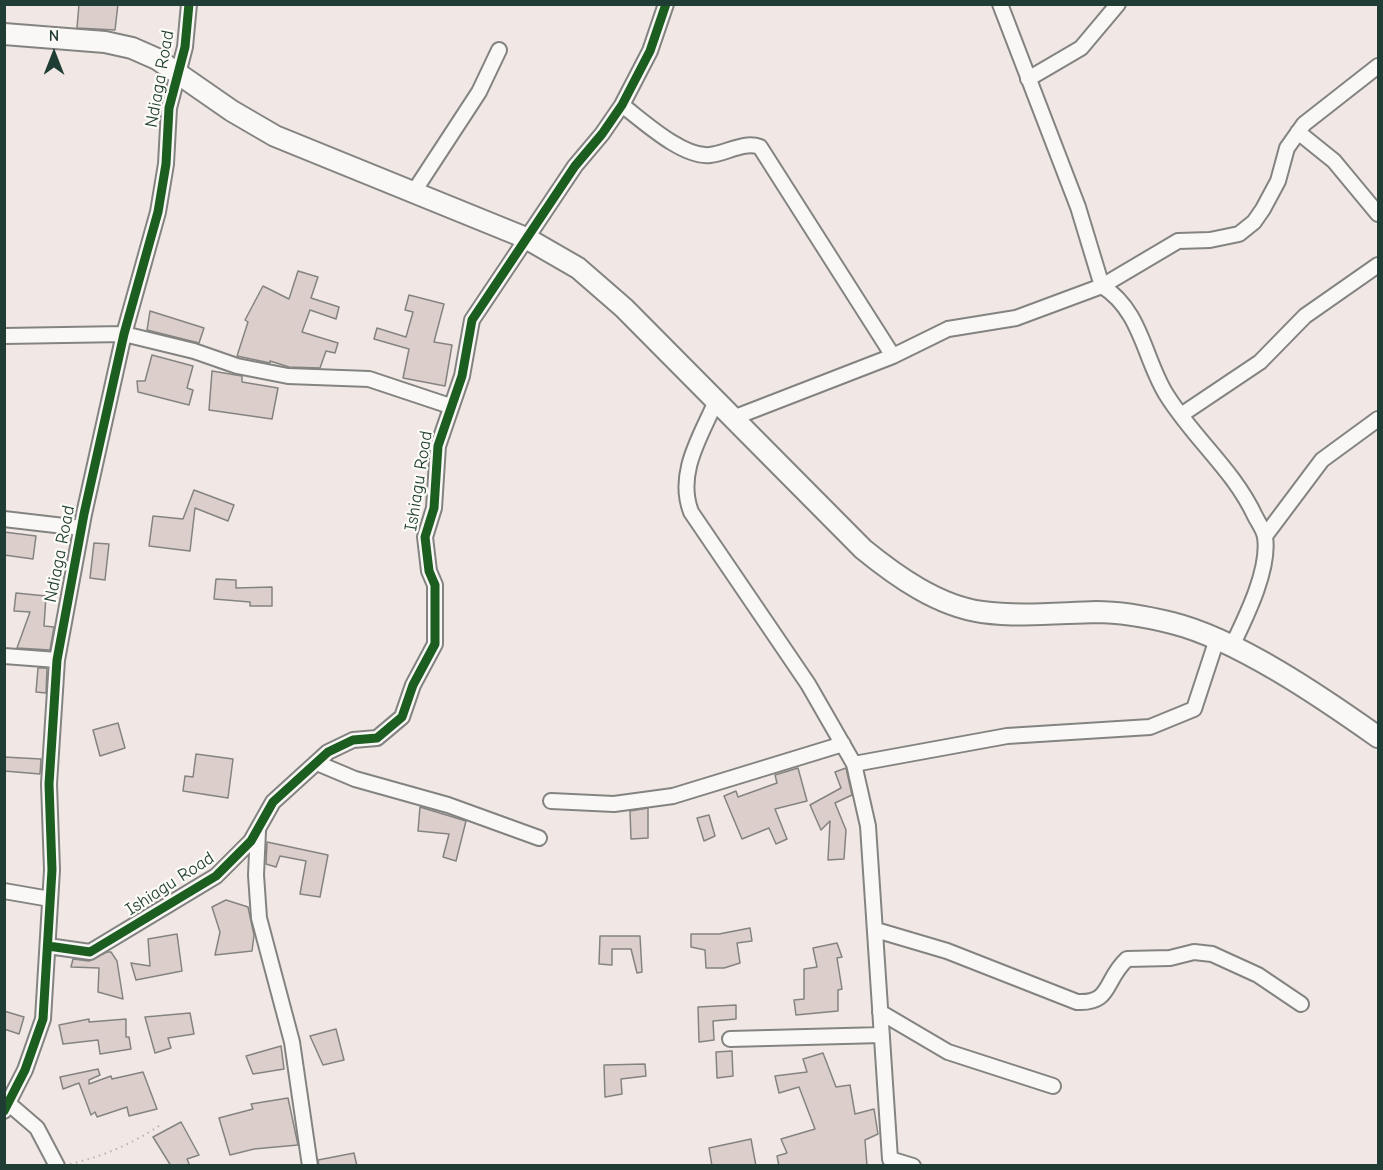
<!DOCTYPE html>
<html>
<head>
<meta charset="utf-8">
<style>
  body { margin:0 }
  #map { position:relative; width:1383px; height:1170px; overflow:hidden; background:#f1e8e5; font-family:"Comic Neue",sans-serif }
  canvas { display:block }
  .frame { position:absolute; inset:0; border:6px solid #1f3d34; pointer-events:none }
  .north { position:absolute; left:24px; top:24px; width:60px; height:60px; -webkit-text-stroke:4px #fdfcf7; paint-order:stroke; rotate:0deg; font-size:16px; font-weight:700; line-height:24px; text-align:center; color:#1f3d34 }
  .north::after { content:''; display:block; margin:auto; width:21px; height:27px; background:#1f3d34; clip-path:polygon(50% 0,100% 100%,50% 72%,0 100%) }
</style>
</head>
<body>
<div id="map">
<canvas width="1383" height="1170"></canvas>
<div class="frame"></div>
<div class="north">N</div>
</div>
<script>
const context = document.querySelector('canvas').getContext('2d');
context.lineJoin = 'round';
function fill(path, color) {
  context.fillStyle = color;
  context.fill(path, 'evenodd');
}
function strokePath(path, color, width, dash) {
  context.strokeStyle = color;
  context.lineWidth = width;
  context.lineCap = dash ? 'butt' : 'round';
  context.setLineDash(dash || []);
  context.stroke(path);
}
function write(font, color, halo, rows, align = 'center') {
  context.font = font + ' "Comic Neue",sans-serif';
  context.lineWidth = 4.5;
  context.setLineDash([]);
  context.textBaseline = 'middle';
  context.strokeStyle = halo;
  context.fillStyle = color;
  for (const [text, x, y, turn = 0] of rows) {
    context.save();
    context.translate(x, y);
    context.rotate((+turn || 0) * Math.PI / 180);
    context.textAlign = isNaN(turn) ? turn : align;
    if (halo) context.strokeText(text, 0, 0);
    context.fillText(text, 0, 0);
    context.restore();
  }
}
const building = new Path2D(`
  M79,4H118L115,30L77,28Z
  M298,271L318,277L311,298L339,307L336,319L310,310L302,332L338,343L335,353L326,351L320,368L289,367L270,361V363L237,356L248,322L245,320L263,286L289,299Z
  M409,295L444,304L434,342L452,345L445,386L403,378L409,349L374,339L377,328L406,337L413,312L405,310Z
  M150,311L204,328L199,343L147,330Z
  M152,355L193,366L187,388L193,390L189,405L138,392L137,381H145Z
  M212,371L242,376V382L278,388L272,419L209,410Z
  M194,490L234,505L228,521L195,508L190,551L149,546L153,516L183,519Z
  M4,532L36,536L33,559L4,555Z
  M94,543L109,544L105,580L90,578Z
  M216,579L236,580V588L272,587V606H250V602L214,599Z
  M16,593L46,596L44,626L54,627L50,650L17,648L30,612L14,611Z
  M38,668H47L46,693L36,692Z
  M118,723L125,748L100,756L93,730Z
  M196,754L233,759L228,798L183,791L185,776L193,777Z
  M4,757L41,759L40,774L4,771Z
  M798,768L807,801L775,809L787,839L776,844L769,828L742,839L724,796L736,791L738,797L777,783L775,775Z
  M846,768L852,795L835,803L846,830L844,859L828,860L830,821L821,830L810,805L841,788L835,772Z
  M420,807L466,821L456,861L443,857L449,834L418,831Z
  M648,808V838L631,839L630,811Z
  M709,815L715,836L704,841L697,818Z
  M267,842L328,855L320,897L300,894L306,861L280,856L276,867L266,864Z
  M226,900L248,907L254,935L252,951L215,955L220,932L212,907Z
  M750,928L752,941L737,943L740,963L724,968H706L705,950L691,947V934H719Z
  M177,934L182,971L136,980L131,963L150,966L148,939Z
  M600,936H640L642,972L637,973L631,949H612V965L599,964Z
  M837,943L842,957L837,958L842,989L838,990V1011L796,1015L794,1000L804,999V969L817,967L813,948Z
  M107,952H111L117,961L123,999L98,992L99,968L71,967L73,959L89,961Z
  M736,1005V1019L713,1021L714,1040L699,1042L698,1007Z
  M4,1011L24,1017L19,1034L4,1029Z
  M190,1013L194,1034L168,1038L171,1048L155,1053L145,1017Z
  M89,1019V1022L126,1019V1037H129L131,1049L100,1054L98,1040L63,1044L59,1025Z
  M336,1029L344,1060L323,1065L310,1036Z
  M281,1046L284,1069L253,1074L246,1056Z
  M732,1051L733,1076L717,1078L716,1052Z
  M823,1053L836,1087L850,1085L855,1114L874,1109L878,1134L865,1140L867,1166H779L777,1156L787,1153L781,1139L815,1129L799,1087L779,1093L775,1076L807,1072L803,1059Z
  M645,1064L646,1076L621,1079L622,1094L605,1097L604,1065Z
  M98,1069L100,1075L89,1080V1084L111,1076L112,1079L143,1072L157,1109L129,1116L127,1107L97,1117L95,1112L91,1115L79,1083L63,1089L60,1077Z
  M288,1098L298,1145L254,1149L230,1155L219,1118L253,1109L251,1104Z
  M181,1122L199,1155L187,1159L190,1166H171L153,1137Z
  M751,1139L756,1166H712L709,1148Z
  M354,1153L357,1166H319L318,1160Z`);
const path = new Path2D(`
  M70,1164C104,1156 132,1144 162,1124`);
const street = new Path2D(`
  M1000,4L1078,207L1102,286C1141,310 1144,358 1166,394C1193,438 1233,469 1255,516C1258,522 1264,530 1265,537C1270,569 1246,617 1232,646
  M1028,79L1081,48L1118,4
  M622,105C643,121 683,158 710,155C727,153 744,141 760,147L893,356
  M1298,132L1334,161L1378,214
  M413,193L479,92L499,50
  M4,336L124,334L194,351L237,366L288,376L369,379L450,406
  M716,401C701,436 676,473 691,512L808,684L854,764L868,826L890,1159L913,1166
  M1181,415L1260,362L1305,316L1378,265
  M733,418L893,356L948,329L1016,318L1102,286L1178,241L1210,240L1239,234L1254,222L1263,209L1278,181L1287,148L1304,124L1378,66
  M4,519L81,528
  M1265,536L1322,460L1378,419
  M4,656L57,660
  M317,763L355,779L448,805L539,838
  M854,764L1007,736L1150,727L1194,709L1217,639
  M551,801L614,804L673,796L843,744
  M258,831L256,875L259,918L292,1042L310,1166
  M4,891L50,899
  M876,930L947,951L1077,1002C1112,1004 1104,980 1127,959L1170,958L1194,952L1212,954L1258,975L1301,1004
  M48,946L90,952L216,876L251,841L273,802L328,752L353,740L377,738L402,717L413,685L435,644V585L429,571L425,537L434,508L438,446L462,376L472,320L575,166L602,134L622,105L650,51L666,4
  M880,1012L948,1052L1053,1086
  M730,1039L882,1035
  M8,1103L37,1128L57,1166
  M4,1111L25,1070L43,1019L52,870L49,784L57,660L84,514L124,334L158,212L166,164L169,108L185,47L189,4`);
const secondary = new Path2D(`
  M4,34L105,42L132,48L157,59L232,111L275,136L526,238L578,268L624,308L863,549C896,576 938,606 982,612C1019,617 1058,613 1096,612C1121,612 1148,617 1172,623C1237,639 1323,698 1378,737`);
const cycleway = new Path2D(`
  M48,946L90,952L216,876L251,841L273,802L328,752L353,740L377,738L402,717L413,685L435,644V585L429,571L425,537L434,508L438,446L462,376L472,320L575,166L602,134L622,105L650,51L666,4
  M4,1111L25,1070L43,1019L52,870L49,784L57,660L84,514L124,334L158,212L166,164L169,108L185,47L189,4`);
const streetNames = [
  ["Ndiaga Road",160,79,-80],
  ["Ishiagu Road",419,481,-81],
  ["Ndiaga Road",60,554,-79],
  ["Ishiagu Road",170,884,-33]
];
fill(building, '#dccecb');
strokePath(building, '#838481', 1.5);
strokePath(street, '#838481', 18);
strokePath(secondary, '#838481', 24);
strokePath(path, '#b3b5b3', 2, [1.5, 4.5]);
strokePath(street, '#faf8f6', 14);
strokePath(secondary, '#faf8f6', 20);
strokePath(cycleway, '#1b5e20', 9);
write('18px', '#1f3d34', '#fdfcf7', streetNames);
</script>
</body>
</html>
